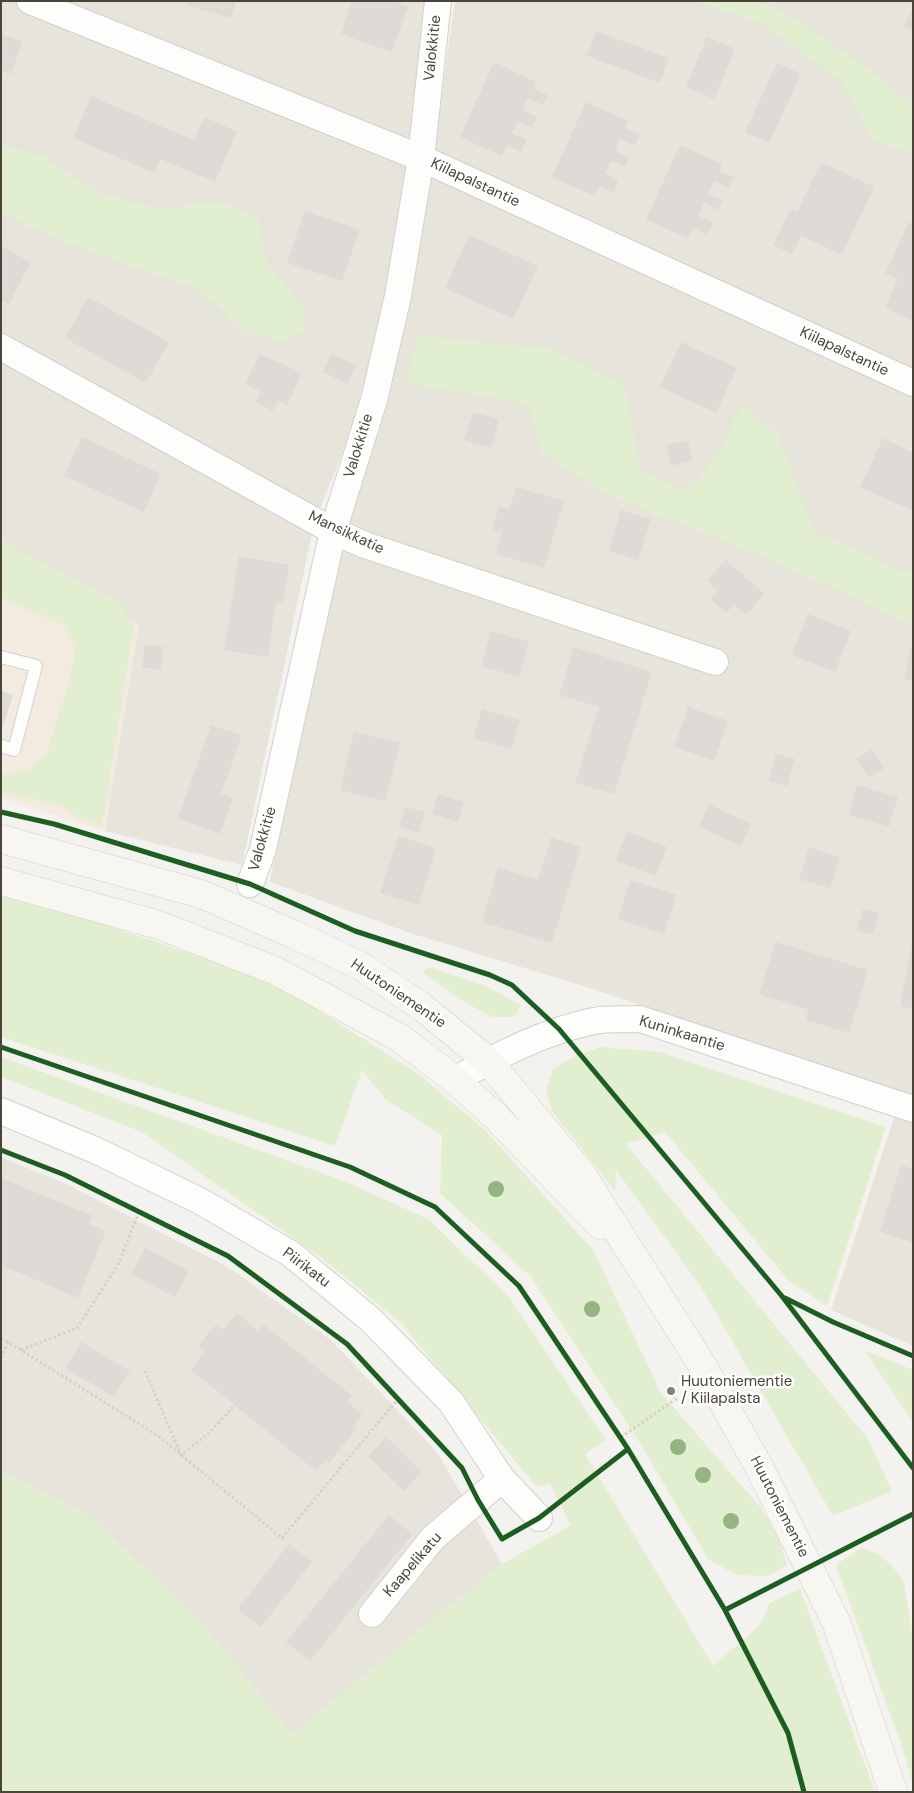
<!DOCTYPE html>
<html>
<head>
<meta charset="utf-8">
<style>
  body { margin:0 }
  #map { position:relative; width:914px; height:1793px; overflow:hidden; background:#f4f2ee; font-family:"DM Sans",sans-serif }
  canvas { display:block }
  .frame { position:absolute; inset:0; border:2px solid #4b4439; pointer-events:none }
</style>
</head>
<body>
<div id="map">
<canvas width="914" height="1793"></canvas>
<div class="frame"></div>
</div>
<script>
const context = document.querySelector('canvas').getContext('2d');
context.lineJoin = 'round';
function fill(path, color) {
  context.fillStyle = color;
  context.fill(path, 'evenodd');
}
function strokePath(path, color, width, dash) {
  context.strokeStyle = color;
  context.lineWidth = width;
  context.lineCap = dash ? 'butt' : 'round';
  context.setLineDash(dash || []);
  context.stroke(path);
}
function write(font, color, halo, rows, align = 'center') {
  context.font = font + ' "DM Sans",sans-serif';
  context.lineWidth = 5;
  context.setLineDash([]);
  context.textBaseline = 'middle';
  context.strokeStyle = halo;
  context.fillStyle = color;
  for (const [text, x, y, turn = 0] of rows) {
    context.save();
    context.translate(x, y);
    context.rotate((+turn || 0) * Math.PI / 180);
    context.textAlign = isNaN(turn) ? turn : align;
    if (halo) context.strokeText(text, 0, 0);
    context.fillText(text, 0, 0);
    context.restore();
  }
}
const residential = new Path2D(`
  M1,1H429L407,179L367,391L314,524L242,865L105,831L139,624L1,580Z
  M455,1H913V1346L831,1310L902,1094L593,989L410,933L270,882L330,532L388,399L425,211Z
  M1,1157L64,1183L228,1267L331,1340L437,1452L502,1564L292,1734L195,1615L88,1516L1,1471Z`);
const commercial = new Path2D(`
  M1,580L139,623L105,831L1,798Z`);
const green = new Path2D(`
  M697,1H761L802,24L875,74L913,106V153L874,141L841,81L764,25Z
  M1,144L46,158L97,193L160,209L219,202L257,216L266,261L305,310L306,327L288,341L248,334L199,289L134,268L29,227L1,211Z
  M418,335L556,350L624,384L641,472L688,491L717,456L742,403L779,436L813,531L913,576V626L781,564L605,493L541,453L528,404L406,383Z
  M1,540L120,604L134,625L102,826L81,819L60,804L1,793V775L26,771L46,756L70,678L76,644L64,625L1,597Z
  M1,894L68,912L272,981L417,1073L484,1129L593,1250L661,1393L761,1508L779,1538L787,1565L769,1576L737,1575L709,1560L638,1440L531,1277L440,1193L442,1135L386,1100L362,1070L335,1146L1,1037Z
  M429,967L486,986L521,1005L514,1017H492L461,1000L423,973Z
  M600,1047L659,1052L886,1127L827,1306L788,1280L665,1132L626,1144L868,1439L892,1491L833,1516L701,1287L616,1170L615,1191L552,1111L546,1091L553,1069L565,1061Z
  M1,1057L344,1181L428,1219L508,1296L606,1440L585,1454L713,1666L759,1626L770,1603L800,1589L875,1792H1V1471L88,1516L195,1615L292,1734L502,1564L571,1525L550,1484L536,1486L401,1323L323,1259L142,1132L1,1077Z
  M864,1350L913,1370V1422Z
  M861,1548L877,1553L892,1566L904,1582L913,1638V1785L905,1755L836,1565Z`);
const building = new Path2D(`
  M188,1H236L231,18L187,5Z
  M352,1H393L408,7L392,52L341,34Z
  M913,7V31L904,27Z
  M596,31L669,58L660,83L587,56Z
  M1,34L23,42L11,74L1,70Z
  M707,37L735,49L714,99L686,87Z
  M494,62L536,82L533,88L548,95L543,105L528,98L523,110L537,117L532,127L518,121L512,133L527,140L521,152L507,145L502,156L460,137Z
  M777,63L801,74L769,143L745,132Z
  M91,96L194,140L204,117L237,131L215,182L160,159L154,173L73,138Z
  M586,102L628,121L625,128L640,135L635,145L620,139L615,151L629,157L625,167L611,161L605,173L619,180L613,192L599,186L594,196L552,177Z
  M680,145L722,164L719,171L734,177L729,188L714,181L708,194L723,200L718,210L704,203L698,216L713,222L707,235L693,228L688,239L646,219Z
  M821,162L874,187L842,255L801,236L792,254L773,245L790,209L797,212Z
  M305,211L360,230L342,281L287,263Z
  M909,222L913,224V321L885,308L898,279L885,274Z
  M469,235L538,266L513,319L445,288Z
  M1,246L31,262L9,304L1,300Z
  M88,297L169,342L146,383L65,338Z
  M681,342L737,368L716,413L660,387Z
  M260,354L302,373L287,405L278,400L273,411L256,402L261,392L245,384Z
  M331,354L356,365L347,384L323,372Z
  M473,412L499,419L491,448L464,440Z
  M82,437L161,474L144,512L64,476Z
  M883,438L913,453V511L860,487Z
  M688,441L692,461L671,466L666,445Z
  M516,487L564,501L544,568L496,554L502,532L492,530L499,506L509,509Z
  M621,510L651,519L638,560L609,551Z
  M239,556L289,565L283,603L276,602L268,657L224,650Z
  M726,560L764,594L746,615L734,605L726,613L711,599L718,591L707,581Z
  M808,614L851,631L835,672L792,655Z
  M491,631L529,642L519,677L481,666Z
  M145,645L164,647L161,670L142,667Z
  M574,647L652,672L614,794L575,783L599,707L559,695Z
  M910,648L913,649V680L905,679Z
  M1,691L13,695L2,729H1Z
  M688,707L728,721L714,761L674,747Z
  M482,709L520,720L511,749L473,738Z
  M211,725L242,735L221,794L233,798L220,834L178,818Z
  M354,732L400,743L385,801L340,790Z
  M872,749L884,768L869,778L856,759Z
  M776,754L795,759L787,786L769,781Z
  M857,785L898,797L889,827L849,815Z
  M438,794L464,802L458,822L432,814Z
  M709,804L751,824L741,846L699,827Z
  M405,807L425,812L418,833L399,827Z
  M627,831L667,847L656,876L616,861Z
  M398,836L436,848L419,905L380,893Z
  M551,837L581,847L552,943L482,922L498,867L538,880Z
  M809,847L840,857L830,888L799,879Z
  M630,880L677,895L664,934L618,919Z
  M863,909L879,913L873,935L856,930Z
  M776,942L868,970L849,1033L806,1020L809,1010L759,994Z
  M912,942H913V1009L900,1006Z
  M901,1165L913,1169V1243L880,1232Z
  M1,1178L93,1216L89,1224L106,1231L78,1298L1,1265Z
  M145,1248L189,1271L175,1297L131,1274Z
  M237,1313L258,1331L263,1324L352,1396L347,1402L362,1414L354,1425L357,1428L329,1463L326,1460L316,1471L191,1370L205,1352L198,1346L216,1325L223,1330Z
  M81,1342L130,1371L114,1397L65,1368Z
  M386,1437L422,1472L404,1491L368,1456Z
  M389,1515L412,1534L310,1661L286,1642Z
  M289,1544L312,1562L261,1627L238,1609Z`);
const path = new Path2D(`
  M1,1339L8,1342
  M21,1350L77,1328L118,1265L139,1212
  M1,1358L8,1342L157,1435L282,1538L398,1399
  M145,1371L181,1455L209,1433L234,1406
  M621,1437L676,1399L671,1391`);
const service = new Path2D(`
  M1,657L36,666L14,750L1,746`);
const minor = new Path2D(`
  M30,1L421,158L913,383
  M1,347L333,531L365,545L715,662
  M250,884L263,849L333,531L374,400L398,296L421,158L438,1
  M455,1080C498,1055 545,1031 594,1021C608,1018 625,1020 640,1019L913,1109
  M1,1111L95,1150L200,1201L291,1254L371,1320L451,1402L502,1479L539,1518
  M372,1614L433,1538L502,1479`);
const secondary = new Path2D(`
  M1,839L201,894L291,933L359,965L422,1007L488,1061L581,1173L704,1368L759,1467L837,1624L893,1792
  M1,881L159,925L276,971L400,1038L455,1080L495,1116L600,1225`);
const cycleway = new Path2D(`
  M1,812L54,824L250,884L355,931L490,975L512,985L559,1029L781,1295L913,1468
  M1,1047L350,1167L435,1207L519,1286L628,1449L725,1610L788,1733L804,1792
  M1,1150L65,1175L228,1256L347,1344L462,1468L478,1500L502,1539L539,1518L628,1449
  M785,1298L833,1322L913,1356
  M725,1610L913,1514`);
const trees = [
  [496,1189],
  [592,1309],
  [678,1447],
  [703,1475],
  [731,1521]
];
const markers = [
  [671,1391,5,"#868178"]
];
const streetNames = [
  ["Valokkitie",433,48,-84],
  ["Kiilapalstantie",475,183,25],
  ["Kiilapalstantie",844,352,25],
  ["Valokkitie",359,446,-73],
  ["Mansikkatie",346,533,25],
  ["Valokkitie",263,839,-74],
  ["Huutoniementie",398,994,34],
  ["Kuninkaantie",682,1034,17],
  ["Piirikatu",306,1268,37],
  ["Huutoniementie",779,1507,63],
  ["Kaapelikatu",413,1565,-49]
];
const poiNames = [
  ["Huutoniementie",681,1382],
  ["/ Kiilapalsta",681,1399]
];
fill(residential, '#e7e4dc');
fill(commercial, '#f3ebdf');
fill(green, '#e1eecf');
fill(building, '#dedbd6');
strokePath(service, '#d2d0cb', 14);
strokePath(minor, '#d2d0cb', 28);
strokePath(secondary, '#d3cfc5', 29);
strokePath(path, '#d3d2cc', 3, [2.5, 2.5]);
strokePath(service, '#fdfdfc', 12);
strokePath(minor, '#fdfdfc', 26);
strokePath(secondary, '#f7f6f1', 28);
strokePath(cycleway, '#1b5e20', 5);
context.fillStyle = '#96b382';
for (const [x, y] of trees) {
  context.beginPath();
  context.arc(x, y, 8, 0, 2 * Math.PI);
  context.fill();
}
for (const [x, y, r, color] of markers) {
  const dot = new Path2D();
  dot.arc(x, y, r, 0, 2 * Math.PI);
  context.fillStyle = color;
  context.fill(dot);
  strokePath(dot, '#fff', 2);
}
write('15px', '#4b4439', '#fff', streetNames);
write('15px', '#4b4439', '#fff', poiNames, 'left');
</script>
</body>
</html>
